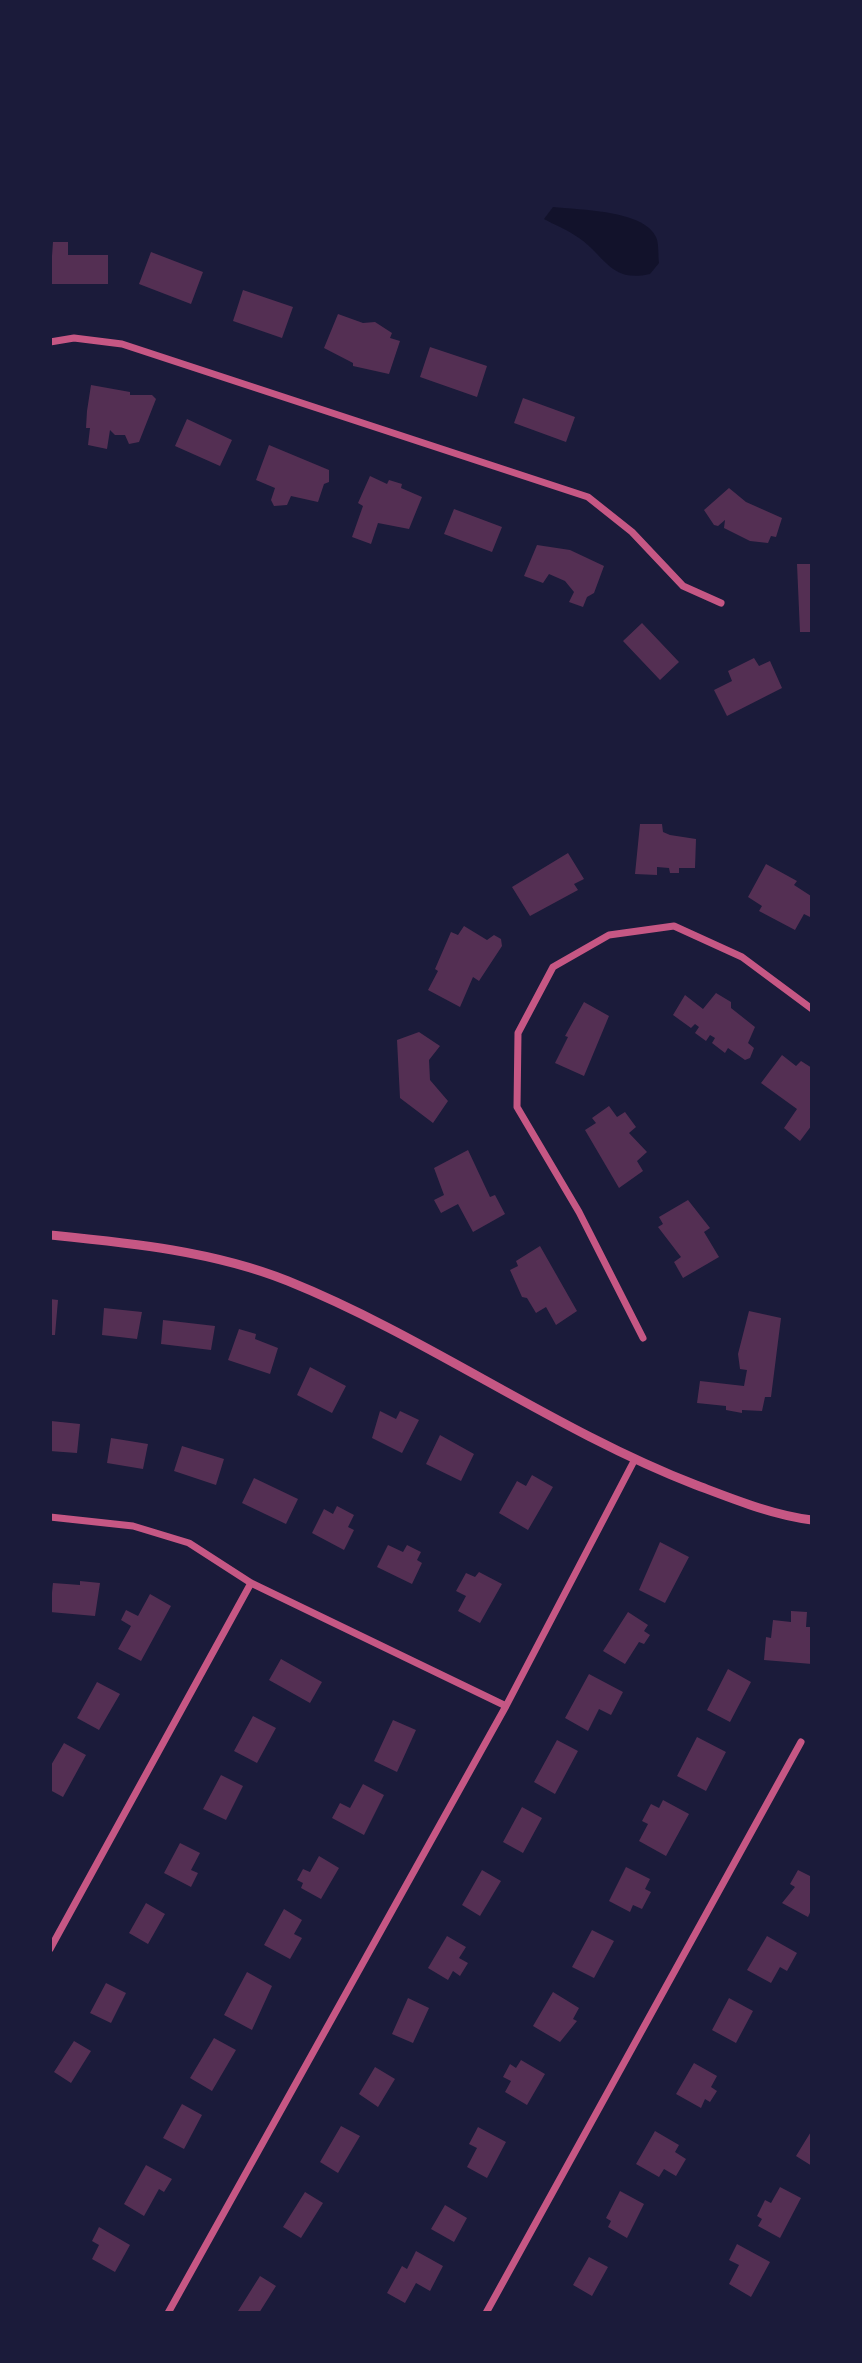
<!DOCTYPE html>
<html>
<head>
<meta charset="utf-8">
<style>
  body { margin:0 }
  #map { position:relative; width:862px; height:2363px; overflow:hidden; background:#1b1b3a; font-family:Cabin,sans-serif }
  canvas { display:block }
  .frame { position:absolute; inset:0; border:52px solid #1b1b3a; pointer-events:none }
</style>
</head>
<body>
<div id="map">
<canvas width="862" height="2363"></canvas>
<div class="frame"></div>
</div>
<script>
const context = document.querySelector('canvas').getContext('2d');
context.lineJoin = 'round';
function fill(path, color) {
  context.fillStyle = color;
  context.fill(path, 'evenodd');
}
function strokePath(path, color, width, dash) {
  context.strokeStyle = color;
  context.lineWidth = width;
  context.lineCap = dash ? 'butt' : 'round';
  context.setLineDash(dash || []);
  context.stroke(path);
}
const water = new Path2D(`
  M553,207C579,210 644,210 656,237C659,243 658,255 659,263L650,274C611,283 606,257 579,238C568,230 555,225 544,219Z`);
const building = new Path2D(`
  M53,242H68V255H108V284H50Z
  M151,252L203,272L191,304L139,284Z
  M243,290L293,307L282,338L233,321Z
  M338,314L363,323L375,322L392,333L390,338L400,341L389,374L353,366V363L324,348Z
  M430,347L487,366L477,397L420,377Z
  M91,385L130,392V395H152L156,399L139,442L129,444L125,435H115L110,430L107,449L88,445L90,428H86L87,411Z
  M523,398L575,417L566,442L514,423Z
  M187,419L232,440L220,466L175,446Z
  M269,445L329,470V482L324,484L318,502L291,496L287,505L274,506L271,500L275,488L256,480Z
  M370,476L387,484L389,480L402,484L401,488L422,497L409,529L378,523L371,544L352,537L363,506L358,503Z
  M729,488L746,502L782,518L776,537L771,536L768,543L750,541L724,528L725,520L718,526L714,525L704,510Z
  M454,509L502,527L492,552L444,534Z
  M537,545L570,550L604,566L594,593L587,597L583,607L569,602L574,592L565,581L549,574L543,583L524,576Z
  M797,564H812V632H800Z
  M642,623L679,662L660,680L623,641Z
  M754,658L759,666L770,661L782,688L727,716L714,690L732,681L728,671Z
  M640,824H662L663,832L670,835L696,839L695,868H679V873H670L669,868L657,867V875L635,874Z
  M568,853L584,879L574,884L578,890L530,916L512,887Z
  M766,864L797,881L794,885L811,896L812,918L804,914L795,930L759,911L762,906L748,897Z
  M464,926L487,940L494,935L501,939L502,946L479,981L473,977L460,1007L428,990L438,971L435,969L451,932L458,935Z
  M716,993L731,1002V1008L755,1027L748,1043L754,1048L750,1058L745,1060L728,1048L725,1053L712,1043L715,1038L710,1035L706,1041L695,1033L699,1027L695,1024L691,1028L673,1015L685,995L703,1009Z
  M584,1002L609,1016L584,1076L555,1063L568,1037L565,1036Z
  M419,1032L440,1046L429,1060L430,1080L448,1101L433,1123L400,1098L397,1040Z
  M782,1055L796,1066L801,1061L812,1068V1125L800,1141L784,1128L797,1109L761,1083Z
  M609,1106L617,1117L625,1112L636,1127L629,1133L647,1152L637,1161L643,1171L619,1188L585,1130L596,1123L592,1118Z
  M468,1150L490,1197L495,1195L505,1214L473,1232L458,1204L441,1213L434,1200L444,1195L434,1168Z
  M688,1200L710,1228L704,1232L719,1257L683,1278L674,1262L681,1257L658,1227L663,1224L659,1217Z
  M540,1246L577,1311L556,1325L546,1307L536,1313L527,1298L522,1297L510,1270L518,1266L516,1261Z
  M50,1299L58,1300L55,1335H50Z
  M104,1308L142,1312L137,1339L102,1335Z
  M749,1311L781,1318L771,1397H765L762,1411L742,1410V1413L726,1410V1406L697,1403L700,1381L744,1386L747,1370L740,1369L738,1354Z
  M163,1320L215,1326L211,1350L161,1344Z
  M239,1329L256,1334L255,1339L278,1348L270,1374L228,1360Z
  M310,1367L346,1386L332,1413L297,1395Z
  M380,1411L396,1419L400,1411L419,1420L402,1453L372,1438Z
  M51,1421L80,1424L77,1453L50,1451Z
  M440,1435L474,1454L461,1481L426,1464Z
  M111,1438L148,1444L143,1469L107,1463Z
  M182,1446L224,1459L216,1485L174,1471Z
  M532,1475L553,1487L528,1530L499,1513L517,1481L526,1486Z
  M254,1478L298,1499L286,1524L242,1503Z
  M337,1506L354,1515L348,1527L354,1530L344,1550L312,1533L324,1509L333,1514Z
  M660,1542L689,1557L665,1603L639,1590Z
  M388,1545L403,1552L407,1545L421,1552L417,1560L422,1563L412,1584L377,1567Z
  M479,1572L502,1584L480,1623L458,1611L466,1596L456,1591L466,1573L475,1577Z
  M80,1581L100,1583L95,1616L50,1612L53,1583L80,1585Z
  M150,1594L171,1606L141,1661L118,1649L131,1626L121,1620L126,1610L138,1616Z
  M791,1611L807,1612L806,1627H812V1664L764,1660L766,1637L771,1638L773,1620L791,1622Z
  M628,1612L648,1625L644,1631L650,1635L644,1644L639,1642L625,1664L603,1651Z
  M281,1659L322,1682L310,1703L269,1680Z
  M728,1669L751,1682L730,1722L707,1710Z
  M589,1674L623,1692L611,1715L599,1709L588,1731L565,1718Z
  M97,1682L120,1694L99,1730L77,1718Z
  M253,1716L276,1728L257,1763L234,1751Z
  M393,1720L416,1730L397,1772L374,1761Z
  M697,1737L726,1752L706,1791L677,1776Z
  M557,1740L578,1751L555,1794L534,1782Z
  M64,1743L86,1755L63,1797L50,1790V1767Z
  M221,1775L243,1786L226,1820L203,1809Z
  M363,1784L384,1795L364,1835L332,1818L340,1803L350,1808Z
  M663,1800L689,1814L666,1856L639,1841L648,1824L642,1821L651,1804L659,1808Z
  M522,1807L542,1818L523,1853L503,1842Z
  M180,1843L200,1853L191,1870L198,1873L191,1887L164,1873Z
  M319,1856L339,1868L321,1899L301,1888L303,1883L297,1880L303,1869L310,1872Z
  M626,1867L650,1879L645,1889L651,1892L642,1909L633,1905L630,1912L609,1901Z
  M482,1870L501,1881L480,1916L462,1905Z
  M798,1870L812,1877V1908L808,1917L782,1903L795,1887L790,1884Z
  M146,1903L165,1914L148,1944L129,1933Z
  M284,1909L302,1920L294,1934L302,1938L290,1959L264,1945Z
  M592,1930L614,1941L594,1978L572,1967Z
  M447,1936L466,1947L459,1958L468,1963L460,1976L453,1971L448,1980L428,1968Z
  M767,1936L797,1953L787,1971L780,1967L771,1983L747,1970Z
  M247,1972L272,1986L252,2030L224,2015Z
  M106,1983L126,1993L111,2023L90,2013Z
  M553,1992L579,2008L573,2019L577,2021L560,2042L533,2026Z
  M408,1998L429,2008L413,2043L392,2034Z
  M729,1998L753,2011L736,2043L712,2030Z
  M214,2038L236,2050L212,2091L190,2078Z
  M74,2041L91,2051L71,2083L54,2072Z
  M521,2060L545,2074L527,2105L505,2092L511,2081L503,2077L510,2064L516,2068Z
  M694,2063L717,2076L711,2087L717,2091L710,2102L705,2099L701,2108L676,2094Z
  M375,2067L395,2079L378,2107L359,2094Z
  M182,2104L202,2115L184,2149L163,2138Z
  M341,2126L360,2136L338,2173L320,2162Z
  M478,2127L506,2142L487,2178L467,2167L477,2148L469,2144Z
  M812,2130V2166L796,2156Z
  M655,2131L679,2145L675,2152L686,2159L676,2176L664,2169L659,2177L636,2164Z
  M146,2165L172,2179L164,2192L159,2189L144,2216L124,2204Z
  M780,2187L801,2198L780,2238L758,2226L762,2219L757,2216L765,2200L771,2203Z
  M620,2191L644,2204L627,2238L608,2227L611,2221L606,2218Z
  M305,2192L323,2203L301,2238L283,2227Z
  M445,2205L467,2218L454,2242L431,2229Z
  M99,2227L130,2245L115,2272L92,2259L99,2245L92,2241Z
  M737,2244L770,2262L751,2297L729,2284L739,2265L729,2260Z
  M416,2251L443,2266L430,2291L416,2283L405,2303L387,2293L402,2266L407,2269Z
  M589,2257L608,2267L592,2296L573,2285Z
  M260,2276L276,2286L259,2313H240L238,2311Z`);
const minor = new Path2D(`
  M50,342L74,338L122,344L588,497L632,532L683,586L721,603
  M643,1338L579,1212L517,1107L518,1033L553,967L609,935L674,926L742,957L812,1009
  M50,1517L133,1526L189,1543L251,1583L506,1706
  M50,1949L251,1583
  M168,2313L506,1706L634,1461
  M486,2313L801,1742`);
const tertiary = new Path2D(`
  M50,1235C130,1243 213,1251 288,1281C429,1338 554,1430 696,1485C733,1499 772,1515 812,1520`);
fill(water, '#12122b');
fill(building, '#542f53');
strokePath(minor, '#c65784', 7);
strokePath(tertiary, '#c65784', 9);
</script>
</body>
</html>
